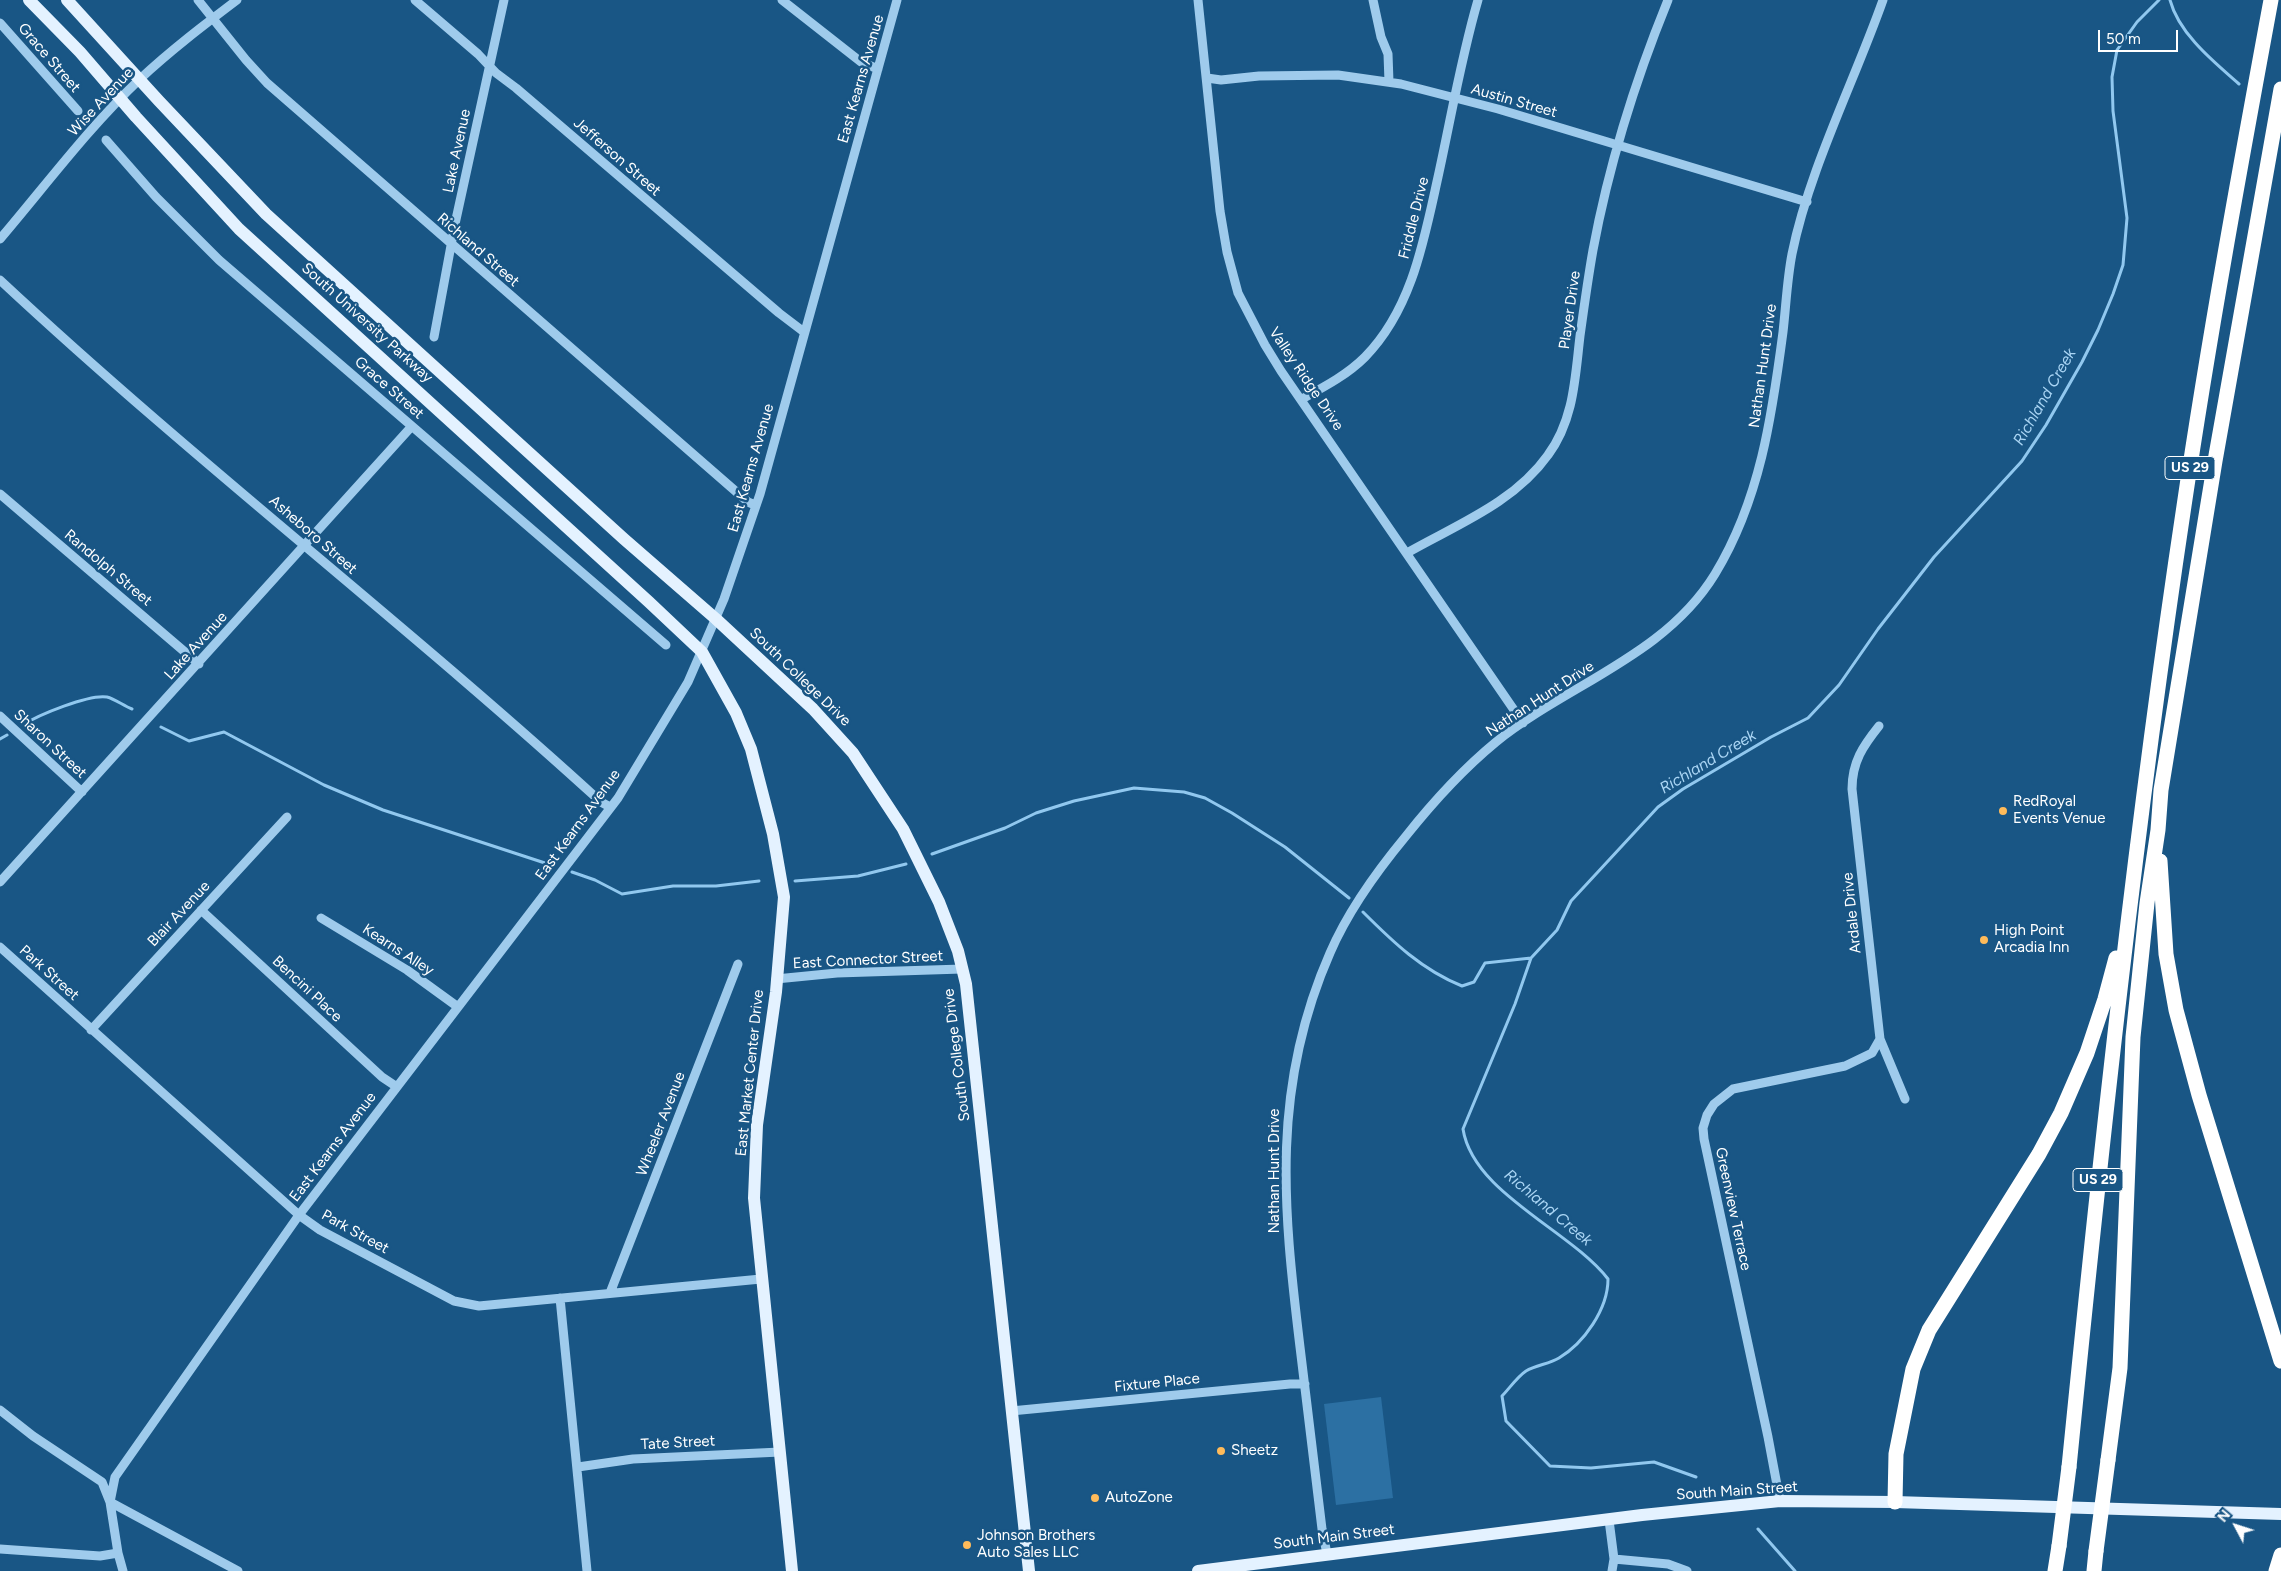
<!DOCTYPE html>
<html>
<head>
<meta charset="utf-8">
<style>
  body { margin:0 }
  #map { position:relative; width:2281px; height:1571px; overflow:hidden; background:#195685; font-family:Figtree,sans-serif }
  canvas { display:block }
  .north { position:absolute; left:2211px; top:1501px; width:50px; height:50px; -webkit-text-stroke:4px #195685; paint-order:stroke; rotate:310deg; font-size:14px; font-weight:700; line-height:20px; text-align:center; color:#fff }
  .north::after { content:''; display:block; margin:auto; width:18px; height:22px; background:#fff; clip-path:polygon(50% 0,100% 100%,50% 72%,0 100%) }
  .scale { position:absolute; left:2098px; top:30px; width:80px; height:22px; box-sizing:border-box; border:2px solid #fff; border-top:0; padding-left:6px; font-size:15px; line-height:18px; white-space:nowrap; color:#fff; -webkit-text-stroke:4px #195685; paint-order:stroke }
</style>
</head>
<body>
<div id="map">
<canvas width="2281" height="1571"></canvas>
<div class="north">N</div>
<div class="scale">50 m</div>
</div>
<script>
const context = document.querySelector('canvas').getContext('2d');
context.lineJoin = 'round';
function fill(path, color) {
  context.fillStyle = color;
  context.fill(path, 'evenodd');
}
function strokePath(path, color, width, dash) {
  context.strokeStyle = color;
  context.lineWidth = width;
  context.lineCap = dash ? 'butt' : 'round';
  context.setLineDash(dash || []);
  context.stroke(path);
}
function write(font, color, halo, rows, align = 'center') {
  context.font = font + ' Figtree,sans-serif';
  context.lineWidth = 5;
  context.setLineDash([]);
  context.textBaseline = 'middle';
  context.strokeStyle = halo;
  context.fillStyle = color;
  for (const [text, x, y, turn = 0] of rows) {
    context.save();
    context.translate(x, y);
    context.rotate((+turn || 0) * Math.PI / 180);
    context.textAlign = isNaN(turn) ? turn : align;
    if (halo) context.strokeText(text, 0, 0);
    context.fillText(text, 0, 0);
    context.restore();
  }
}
const green = new Path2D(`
  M1381,1397L1393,1498L1336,1505L1324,1404Z`);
const stream = new Path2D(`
  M2170,0C2179,34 2214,62 2239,84
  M23,725C38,715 89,694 107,697C115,699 124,706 132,709
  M161,727L189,741L224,732L324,785L383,810L548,864
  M0,739L7,735
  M932,854L1005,828L1036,813L1074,801L1134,788L1184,792L1205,798L1232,813L1285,847L1349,898
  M572,872L595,880L622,894L673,886H716L759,881
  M795,881L858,876L906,864
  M1363,912C1393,942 1422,970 1462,986L1474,982L1485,963L1531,958
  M1696,1477L1654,1462L1591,1468L1550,1466L1506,1421L1502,1396C1509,1389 1517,1377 1526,1371C1536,1365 1549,1364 1559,1358C1584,1343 1608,1309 1608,1279C1570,1230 1473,1193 1463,1129L1515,1004L1531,958L1557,930L1571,901L1658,807L1683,789L1771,737L1808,718L1839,685L1878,629L1934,557L2022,461L2046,425L2082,362L2098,330L2113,294L2123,265L2127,218L2113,111L2112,77L2117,50L2137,22L2159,0
  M1758,1529L1795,1571`);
const minor = new Path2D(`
  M198,0L246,60L267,83L748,502L755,505
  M415,0L478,54L496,73L516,88L779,313L804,332
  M782,0L861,62L878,69
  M1198,0L1220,211L1227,252L1238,293L1265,345L1281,371L1523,723
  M1373,0L1381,37L1388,54L1389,82
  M0,23L78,111
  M1207,78L1221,80L1259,76L1338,75L1401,84L1498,109L1807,202
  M106,140L156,197L219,260L666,645
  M0,239C46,185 89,127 140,79C171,50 204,25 237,0
  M0,280C194,461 405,623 601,802L610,807
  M434,337L455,224L504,0
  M1302,399C1324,387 1347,375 1365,357C1412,309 1424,240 1438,177C1451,118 1461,58 1478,0
  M0,494L199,664
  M1407,553C1456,525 1514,503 1548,455C1574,420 1575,378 1580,336C1584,307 1588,278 1593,250C1609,164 1635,81 1668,0
  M0,716L82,792
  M1879,726C1863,746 1852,762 1852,789L1880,1039L1905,1099
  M0,882L412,426
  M201,910L382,1077L397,1087
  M321,918L407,970L458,1007
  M0,947L299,1215L320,1230L454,1301L479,1306L761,1279
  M776,979L837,973L962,969
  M91,1030L287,817
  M610,1293L738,964
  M560,1298L587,1571
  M0,1410L33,1436L102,1482L110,1502L238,1571
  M1011,1411L1290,1384H1305
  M578,1467L633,1459L780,1452
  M1780,1501L1768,1437L1704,1139L1703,1128L1707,1115L1714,1104L1733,1089L1845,1066L1872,1053L1880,1039
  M1609,1520L1614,1559L1612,1571
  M0,1549L100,1556L118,1553
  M1327,1554L1322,1529C1315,1468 1307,1408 1300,1347C1283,1207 1271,1087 1330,953C1348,911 1377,871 1406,836C1433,802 1462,770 1496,742C1568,684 1665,656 1715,574C1760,500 1772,416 1783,332C1786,306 1787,280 1792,254C1809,170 1854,82 1883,0
  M1614,1559L1668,1564L1687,1571
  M123,1571L118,1553L110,1502L115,1477L299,1215L618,798L688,682L724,599L760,494L897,0`);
const major = new Path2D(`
  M29,0L80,52L136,117L239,229L649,602L702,652L736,713L751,749L773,834L784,897L776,992L757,1125L754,1198L792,1571
  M67,0L159,101L266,214L624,539L716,619L813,709L853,753L903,829L939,902L958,951L966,984L1029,1571
  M1198,1571L1642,1515L1780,1501L1895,1502L2281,1514`);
const highway = new Path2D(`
  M2160,861L2166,954L2176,1010L2199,1095L2281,1361
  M2108,1460L2120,1368L2133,1037L2147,903L2158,830L2161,790L2215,461L2281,89
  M2069,1467C2101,1146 2136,825 2184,506C2209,337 2240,168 2271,0
  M1895,1502L1896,1454L1913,1369L1929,1330L2039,1154L2061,1113L2087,1053L2105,999L2116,958
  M2055,1571L2059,1546
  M2094,1571L2096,1551
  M2276,1571L2281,1555`);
const highwayBridge = new Path2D(`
  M2059,1546L2069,1467
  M2096,1551L2108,1460`);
const markers = [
  [2003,811,5,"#ffbb5a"],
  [1984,940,5,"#ffbb5a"],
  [1221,1451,5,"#ffbb5a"],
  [1095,1498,5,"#ffbb5a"],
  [967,1545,5,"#ffbb5a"]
];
const shields = [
  [2190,468,50],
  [2098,1180,50]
];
const shieldNames = [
  ["US 29",2190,468],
  ["US 29",2098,1180]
];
const streetNames = [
  ["Grace Street",49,58,49],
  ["East Kearns Avenue",861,79,-74],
  ["Austin Street",1514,101,16],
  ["Wise Avenue",101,102,-47],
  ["Lake Avenue",457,151,-78],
  ["Jefferson Street",617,157,41],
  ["Friddle Drive",1414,218,-76],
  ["Richland Street",478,250,41],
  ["Player Drive",1570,310,-82],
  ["South University Parkway",367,323,42],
  ["Nathan Hunt Drive",1763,366,-82],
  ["Valley Ridge Drive",1306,379,56],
  ["Grace Street",389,388,41],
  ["East Kearns Avenue",751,468,-74],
  ["Asheboro Street",313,535,41],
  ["Randolph Street",108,568,40],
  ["Lake Avenue",196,646,-48],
  ["South College Drive",800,677,44],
  ["Nathan Hunt Drive",1540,699,-33],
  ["Sharon Street",50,744,43],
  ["East Kearns Avenue",578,825,-54],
  ["Ardale Drive",1852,913,-96],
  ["Blair Avenue",179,914,-47],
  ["Kearns Alley",398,950,33],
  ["East Connector Street",868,960,-3],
  ["Park Street",49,973,42],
  ["Bencini Place",307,989,43],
  ["South College Drive",957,1055,-97],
  ["East Market Center Drive",750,1073,-84],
  ["Wheeler Avenue",661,1124,-69],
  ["East Kearns Avenue",333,1147,-53],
  ["Nathan Hunt Drive",1275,1171,-90],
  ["Greenview Terrace",1733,1209,78],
  ["Park Street",355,1232,29],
  ["Fixture Place",1157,1383,-6],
  ["Tate Street",678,1443,-3],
  ["South Main Street",1737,1491,-4],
  ["South Main Street",1334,1537,-7]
];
const poiNames = [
  ["RedRoyal",2013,802],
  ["Events Venue",2013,819],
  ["High Point",1994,931],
  ["Arcadia Inn",1994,948],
  ["Sheetz",1231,1451],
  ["AutoZone",1105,1498],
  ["Johnson Brothers",977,1536],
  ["Auto Sales LLC",977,1553]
];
const waterNames = [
  ["Richland Creek",2045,397,-60],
  ["Richland Creek",1708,762,-31],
  ["Richland Creek",1548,1208,40]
];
fill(green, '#2c70a3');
strokePath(stream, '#91c8ef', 3);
strokePath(minor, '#9fcbec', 9);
strokePath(major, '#e4f2ff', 12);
strokePath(highway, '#fff', 15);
strokePath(highwayBridge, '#fff', 15);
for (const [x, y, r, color] of markers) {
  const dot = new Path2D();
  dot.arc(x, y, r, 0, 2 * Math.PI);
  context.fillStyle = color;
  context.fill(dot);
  strokePath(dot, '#195685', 2);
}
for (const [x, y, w] of shields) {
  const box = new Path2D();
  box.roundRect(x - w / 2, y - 11.5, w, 23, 4);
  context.fillStyle = '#195685';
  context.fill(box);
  strokePath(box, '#fff', 1);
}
write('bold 14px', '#fff', null, shieldNames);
write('15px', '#fff', '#195685', streetNames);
write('15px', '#fff', '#195685', poiNames, 'left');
write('italic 16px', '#aad5f4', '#195685', waterNames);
</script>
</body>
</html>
